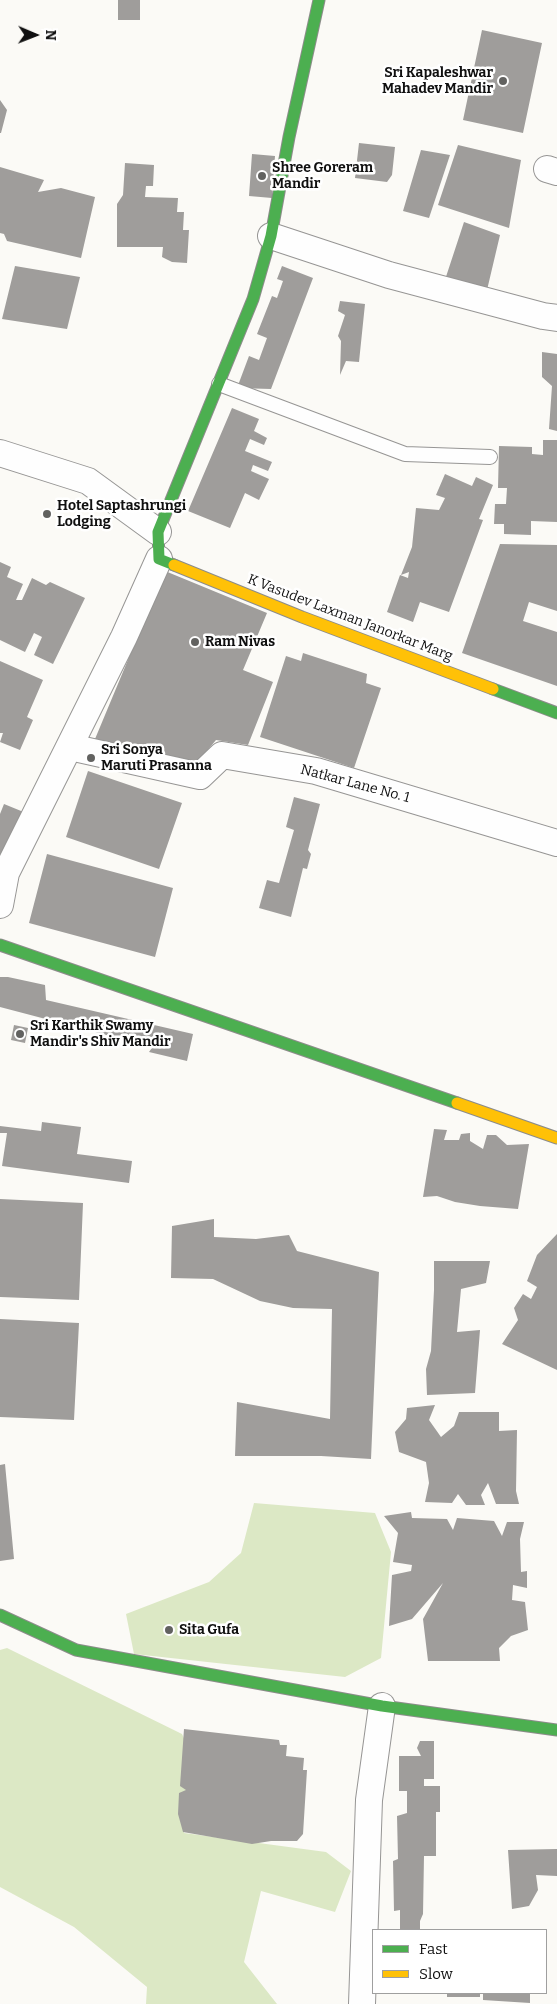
<!DOCTYPE html>
<html>
<head>
<meta charset="utf-8">
<style>
  body { margin:0 }
  #map { position:relative; width:557px; height:2004px; overflow:hidden; background:#fbfaf6; font-family:Bitter,serif }
  canvas { display:block }
  .legend { position:absolute; left:372px; top:1929px; width:175px; height:65px; box-sizing:border-box; background:#fff; border:1px solid #9f9f9f; margin:0; padding:6px 9px; list-style:none; font-size:15px; color:#101010 }
  .legend li { display:flex; align-items:center; gap:10px; height:25px }
  .legend b { width:25px; border:1px solid #9f9f9f }
  .north { position:absolute; left:10px; top:10px; width:50px; height:50px; -webkit-text-stroke:4px #fff; paint-order:stroke; rotate:91deg; font-size:14px; font-weight:700; line-height:20px; text-align:center; color:#101010 }
  .north::after { content:''; display:block; margin:auto; width:18px; height:22px; background:#101010; clip-path:polygon(50% 0,100% 100%,50% 72%,0 100%) }
</style>
</head>
<body>
<div id="map">
<canvas width="557" height="2004"></canvas>
<ul class="legend">
<li><b style="height:6px;background:#4caf50"></b>Fast</li>
<li><b style="height:6px;background:#ffc107"></b>Slow</li>
</ul>
<div class="north">N</div>
</div>
<script>
const context = document.querySelector('canvas').getContext('2d');
context.lineJoin = 'round';
function fill(path, color) {
  context.fillStyle = color;
  context.fill(path, 'evenodd');
}
function strokePath(path, color, width, dash) {
  context.strokeStyle = color;
  context.lineWidth = width;
  context.lineCap = dash ? 'butt' : 'round';
  context.setLineDash(dash || []);
  context.stroke(path);
}
function write(font, color, halo, rows, align = 'center') {
  context.font = font + ' Bitter,serif';
  context.lineWidth = 5;
  context.setLineDash([]);
  context.textBaseline = 'middle';
  context.strokeStyle = halo;
  context.fillStyle = color;
  for (const [text, x, y, turn = 0] of rows) {
    context.save();
    context.translate(x, y);
    context.rotate((+turn || 0) * Math.PI / 180);
    context.textAlign = isNaN(turn) ? turn : align;
    if (halo) context.strokeText(text, 0, 0);
    context.fillText(text, 0, 0);
    context.restore();
  }
}
const forest = new Path2D(`
  M254,1503L375,1513L391,1552L381,1658L345,1677L134,1654L126,1614L209,1582L241,1553Z
  M7,1648L182,1734L197,1765L184,1833L326,1852L351,1871L335,1912L261,1891L244,1962L277,2004H146L147,1987L74,1927L0,1887V1650Z`);
const building = new Path2D(`
  M118,0H140V20H118Z
  M482,30L542,43L523,133L463,120Z
  M0,100L7,110L1,133H0Z
  M359,143L395,147L392,175L387,182L355,178Z
  M458,145L521,160L509,228L438,205Z
  M421,150L450,155L429,218L403,211Z
  M252,154L275,156L272,198L249,196Z
  M125,163L154,165L153,186H146L145,197L178,198L177,212H184L183,230H189L187,263L172,262L162,257L163,247H117V204L123,195Z
  M0,167L44,180L38,192L61,188L95,197L81,258L7,241L4,234L0,233Z
  M464,222L500,235L483,307L440,295Z
  M15,266L80,277L67,329L2,319Z
  M282,266L313,278L271,389L237,388L249,356L259,360L267,338L257,334L272,296L277,298L283,281L277,279Z
  M340,301L365,304L359,362L346,361L340,375L341,341L338,336L345,315L338,311Z
  M542,352L557,354V431L549,429L552,386L542,377Z
  M232,408L259,419L254,431L267,438L264,445L250,439L245,451L272,462L268,471L253,465L251,471L269,479L259,500L245,493L230,528L188,511Z
  M543,440H557V522L531,521V535L504,534V524H494L495,504H506L507,488H498L499,446L532,447V454L543,455Z
  M445,474L472,486L476,477L493,485L479,519L483,520L449,612L420,602L413,622L387,612L400,575L408,578L409,572L401,575L412,547L416,508L439,510L445,498L436,495Z
  M500,544L557,545V611L529,602L523,621L557,632V686L462,653Z
  M0,562L11,567L7,577L23,584L16,600H22L32,578L46,585L50,582L85,598L53,664L34,655L42,637L34,633L25,652L0,640Z
  M165,571L267,613L243,670L273,682L248,745L216,740L197,763L177,757L167,769L95,739Z
  M303,653L367,674L366,683L381,688L354,768L260,737L286,656L301,661Z
  M0,661L43,680L27,717L33,720L20,750L0,742L3,733H0Z
  M88,771L182,803L159,869L66,837Z
  M294,797L320,804L308,850L311,854L307,869L303,868L291,917L259,908L267,880L279,883L294,830L286,827Z
  M4,804L26,813L0,873V814Z
  M47,854L173,888L155,957L29,923Z
  M0,977H8L45,985L46,1000L193,1034L187,1061L149,1052L154,1045L150,1043H137L0,1007Z
  M14,1025L28,1028L25,1043L11,1040Z
  M42,1122L81,1127L77,1154L132,1161L129,1183L2,1166L7,1133H0V1126L41,1131Z
  M434,1129L447,1130L444,1140H459L461,1134L470,1133V1141L483,1149L487,1135H496L507,1145L529,1144L518,1209L480,1206L455,1202L437,1196L423,1197Z
  M0,1199L83,1203L79,1300L0,1297Z
  M214,1219V1237L256,1239L289,1235L297,1251L379,1272L371,1459L321,1456H235L237,1402L330,1419L332,1309L293,1308L260,1301L213,1279L171,1278L172,1226Z
  M557,1234V1370L502,1344L518,1320L514,1308L523,1294L531,1299L537,1287L527,1281L537,1255Z
  M434,1261H490L486,1283L461,1289L457,1332L480,1330L475,1393L427,1395L426,1369L431,1351L434,1290Z
  M0,1319L79,1323L74,1420L0,1417Z
  M435,1405L429,1420L441,1437L454,1426L459,1412H499V1431L517,1430L516,1491L519,1504H496L488,1483L481,1495L485,1505H466L458,1494L452,1503L425,1502L429,1483L426,1462L399,1452L395,1432L406,1419L407,1408Z
  M5,1464L14,1559L0,1561V1465Z
  M411,1512L412,1518L447,1519L453,1530L457,1518L494,1521L502,1536L507,1522H524L520,1539L521,1572L527,1571V1588L513,1585L512,1600L525,1602L528,1630L511,1636L499,1648L500,1661H428L423,1619L443,1583L412,1619L389,1626L392,1575L411,1571L412,1565L393,1562L398,1533L384,1516Z
  M184,1729L279,1740L280,1745H287L286,1756L304,1758L303,1770H307L303,1834L297,1841H271L252,1844L183,1832L178,1814L179,1793L186,1790L180,1786Z
  M420,1741H434V1779H424V1786H440V1812H436V1856H424L423,1914L420,1921V1930H400V1910L394,1911L393,1861L398,1859L397,1816L407,1813V1791H399V1756H421L417,1748Z
  M557,1849V1876L536,1875L538,1890L529,1906L512,1909L508,1850Z
  M447,1993H480V1997H447Z
  M483,1993H530V2003L483,2000Z`);
const lane = new Path2D(`
  M219,384L405,454L490,457`);
const street = new Path2D(`
  M547,169L557,172
  M271,236L389,275L543,316L557,318
  M0,453L88,481L158,532
  M70,747L200,776L222,755L316,771L557,843
  M0,905L6,873L124,637L159,559
  M362,2004L369,1800L382,1706`);
const fast = new Path2D(`
  M174,565L159,559L158,532L253,299L271,236L289,137L319,0
  M493,689L557,713
  M0,945L457,1103
  M0,1615L76,1650L382,1706L557,1730`);
const slow = new Path2D(`
  M174,565L302,617L493,689
  M457,1103L557,1138`);
const markers = [
  [503,81,5,"#626260"],
  [262,176,5,"#626260"],
  [47,514,5,"#626260"],
  [195,642,5,"#626260"],
  [91,758,5,"#626260"],
  [20,1034,5,"#626260"],
  [169,1630,5,"#626260"]
];
const poiNames = [
  ["Sri Kapaleshwar",493,73,"right"],
  ["Mahadev Mandir",493,89,"right"],
  ["Shree Goreram",272,168],
  ["Mandir",272,184],
  ["Hotel Saptashrungi",57,506],
  ["Lodging",57,522],
  ["Ram Nivas",205,642],
  ["Sri Sonya",101,750],
  ["Maruti Prasanna",101,766],
  ["Sri Karthik Swamy",30,1026],
  ["Mandir's Shiv Mandir",30,1042],
  ["Sita Gufa",179,1630]
];
const streetNames = [
  ["K Vasudev Laxman Janorkar Marg",350,618,21],
  ["Natkar Lane No. 1",355,784,15]
];
fill(forest, '#dce8c5');
fill(building, '#9f9d9b');
strokePath(lane, '#969594', 16);
strokePath(street, '#969594', 28);
strokePath(fast, '#8c8c8a', 13);
strokePath(slow, '#8c8c8a', 13);
strokePath(lane, '#fefefe', 14);
strokePath(street, '#fefefe', 26);
strokePath(fast, '#4caf50', 11);
strokePath(slow, '#ffc107', 11);
for (const [x, y, r, color] of markers) {
  const dot = new Path2D();
  dot.arc(x, y, r, 0, 2 * Math.PI);
  context.fillStyle = color;
  context.fill(dot);
  strokePath(dot, '#fff', 2);
}
write('bold 14px', '#101010', '#fff', poiNames, 'left');
write('14px', '#101010', '#fff', streetNames);
</script>
</body>
</html>
